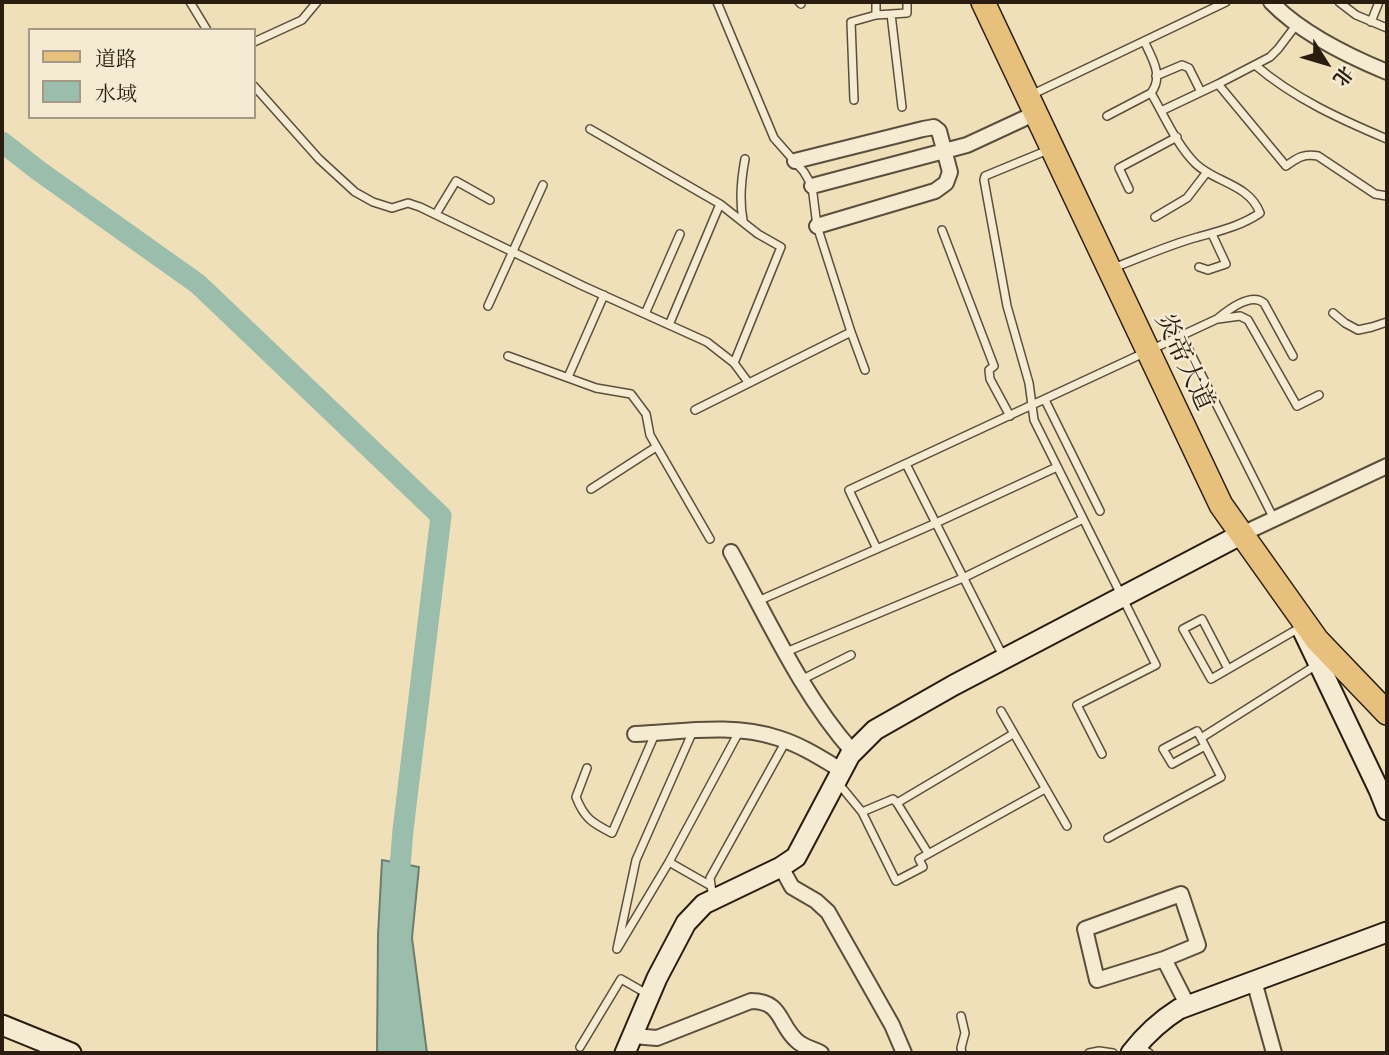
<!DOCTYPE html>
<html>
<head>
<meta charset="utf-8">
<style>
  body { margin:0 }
  #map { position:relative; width:1389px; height:1055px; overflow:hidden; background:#efe0ba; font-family:"EB Garamond","Noto Serif SC",serif }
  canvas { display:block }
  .frame { position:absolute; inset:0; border:4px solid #2a1d10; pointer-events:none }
  .legend { position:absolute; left:28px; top:28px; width:228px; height:91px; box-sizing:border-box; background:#f5ebd2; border:2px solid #a49984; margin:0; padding:9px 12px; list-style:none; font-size:21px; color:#2a1d10 }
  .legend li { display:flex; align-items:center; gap:14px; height:35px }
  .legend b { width:35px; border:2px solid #a49984 }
  .north { position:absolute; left:1291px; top:28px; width:70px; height:70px; -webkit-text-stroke:5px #f5ebd2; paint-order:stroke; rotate:127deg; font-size:19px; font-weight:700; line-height:28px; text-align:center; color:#2a1d10 }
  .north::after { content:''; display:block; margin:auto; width:24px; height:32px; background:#2a1d10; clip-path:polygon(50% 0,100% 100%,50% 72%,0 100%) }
</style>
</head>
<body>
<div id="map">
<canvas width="1389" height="1055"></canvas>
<div class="frame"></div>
<ul class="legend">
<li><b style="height:9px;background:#e8c07d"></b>道路</li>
<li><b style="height:19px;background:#9abdac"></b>水域</li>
</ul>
<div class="north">北</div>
</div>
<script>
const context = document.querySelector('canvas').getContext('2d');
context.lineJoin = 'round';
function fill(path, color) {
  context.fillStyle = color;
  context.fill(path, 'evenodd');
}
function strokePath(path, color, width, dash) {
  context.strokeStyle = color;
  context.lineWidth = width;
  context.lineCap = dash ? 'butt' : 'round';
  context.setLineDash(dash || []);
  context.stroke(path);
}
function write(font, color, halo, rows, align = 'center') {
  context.font = font + ' "EB Garamond","Noto Serif SC",serif';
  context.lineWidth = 5;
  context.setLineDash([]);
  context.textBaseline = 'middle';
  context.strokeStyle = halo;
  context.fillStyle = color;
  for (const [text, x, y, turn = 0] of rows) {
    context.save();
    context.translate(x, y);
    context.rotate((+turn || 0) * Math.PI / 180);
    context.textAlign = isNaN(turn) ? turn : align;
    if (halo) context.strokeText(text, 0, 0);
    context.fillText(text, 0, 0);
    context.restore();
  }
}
const water = new Path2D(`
  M382,860L419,867L412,938L427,1053H377L378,935Z`);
const river = new Path2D(`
  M2,142L39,171L198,284L441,516L403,830L398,892`);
const lane = new Path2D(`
  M190,2L207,30
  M717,2L774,138L804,172L812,186L817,226L851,332L865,370
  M799,2L801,4
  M876,2V15
  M1339,2L1356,15L1387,28
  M891,14L902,107
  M1371,22L1379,2
  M254,42L302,20L317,2
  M1255,65C1295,99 1340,119 1387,139
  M1156,76L1182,65L1189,68L1201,92
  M1218,84L1286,166C1297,158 1304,153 1318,156L1375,194L1387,196
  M254,86L319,159L355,192L373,202L392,208L408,203L420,207L583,286L707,342L734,363L748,382
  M1031,95L1226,2
  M854,100L851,22L876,15L907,13V2
  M1161,111L1218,84L1270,57L1278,49L1297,24
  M1107,116L1151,93
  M590,129L720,204L758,234L781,247L734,363
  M1048,150L985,176L984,180L1007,306L1029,383L1034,420L1156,665L1077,705L1102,754
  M1129,189L1119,168L1177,137
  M436,214L456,181L490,200
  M1155,217L1187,198L1207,172
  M743,220C739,199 741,180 745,159
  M942,230L994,366L989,370L990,379L1010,416
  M1199,267L1208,270L1226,264L1212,234
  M1113,268C1140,258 1171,244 1198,237C1219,231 1241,226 1260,213C1249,184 1216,183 1196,164C1177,146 1164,115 1151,93C1164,76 1152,58 1144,41
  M488,306L543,185
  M1333,313L1345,323L1358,330L1372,327L1387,322
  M645,314L680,234
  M1218,319L1240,316L1248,320L1297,406L1319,395
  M669,325L720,204
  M1182,336L1274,519
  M508,356L596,388L631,394L646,414L650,435L710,539
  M568,377L604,295
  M1045,400L1100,511
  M695,410L851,332
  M906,464L1004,658
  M591,489L656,447
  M877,549L849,490L1217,319C1228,310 1251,292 1264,303L1293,356
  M758,601L936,523L1057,467
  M786,652L963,578L1083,519
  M1228,669L1202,619L1183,629L1211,679L1301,627
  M801,680L851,655
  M1001,711L1067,826
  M693,731L636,860L617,949L669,862L740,730
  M1201,738L1197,731L1163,749L1172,764L1205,746
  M587,768L576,797C584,818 592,823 612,833L655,734
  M839,784L862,812L896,881L923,867L919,859L1045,789
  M897,803L1013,734
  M862,812L893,799L897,803L928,853
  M1108,838L1221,777L1201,738L1318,664
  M669,862L711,886
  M713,899L710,878L786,741
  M961,1016L965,1033L961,1048L962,1053
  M1138,1046L1149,1053
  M580,1047L621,979L649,995
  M1089,1053L1099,1051L1113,1053`);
const street = new Path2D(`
  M1271,2C1301,33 1348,56 1387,72
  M795,161L923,129L934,127L939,131L950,172L946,183L935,191L817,226
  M812,186L967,145L1036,113
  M1242,534L1387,466
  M731,552C768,619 802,695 853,752
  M635,734C682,732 732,723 778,738C801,745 821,758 841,770
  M781,867L792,887L816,901L828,912L892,1025L904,1053
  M1164,959L1097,980L1085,929L1181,894L1198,945L1164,959L1188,1006
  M1254,981L1274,1053
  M633,1036L657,1038L751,1001C782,1001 778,1023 796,1040C804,1048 812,1048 821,1053`);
const secondary = new Path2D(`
  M1303,631L1379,790L1387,810
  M2,1025L71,1053
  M625,1053L657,978L686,923L704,904L781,867L796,857L850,755L875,730L954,685L1242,534
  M1131,1053C1145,1035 1160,1021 1179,1009L1387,932`);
const primary = new Path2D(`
  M983,2L1221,505L1317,640L1387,713`);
const streetNames = [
  ["炎帝大道",1184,362,65]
];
fill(water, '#9abdac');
strokePath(water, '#6d7d6e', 2);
strokePath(river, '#9abdac', 21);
strokePath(lane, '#5b4e3a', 10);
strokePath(street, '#5b4e3a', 18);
strokePath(secondary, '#2a1d10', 23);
strokePath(primary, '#2a1d10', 26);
strokePath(lane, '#f5ebd2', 7);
strokePath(street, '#f5ebd2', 14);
strokePath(secondary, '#f5ebd2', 19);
strokePath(primary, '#e8c07d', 23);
write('26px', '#2a1d10', '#f5ebd2', streetNames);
</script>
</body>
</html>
